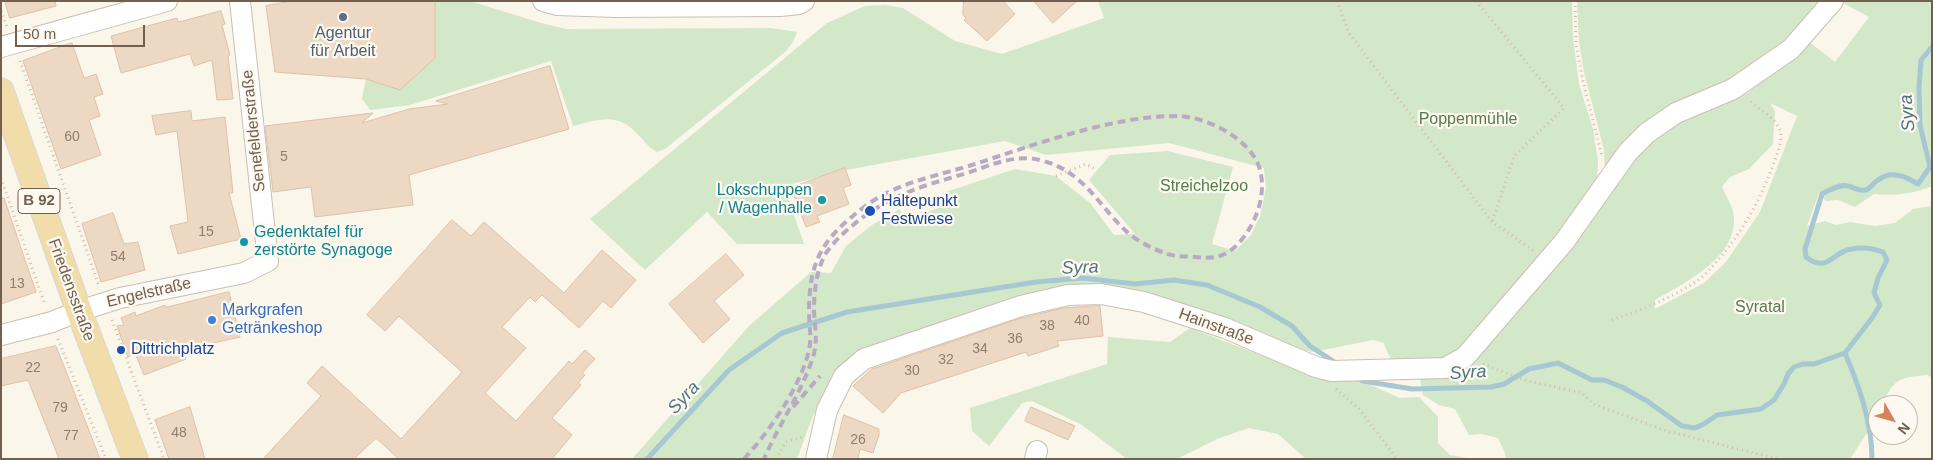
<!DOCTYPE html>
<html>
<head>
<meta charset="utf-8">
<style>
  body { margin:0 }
  #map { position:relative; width:1933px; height:460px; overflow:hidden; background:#faf6ea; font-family:Helvetica,sans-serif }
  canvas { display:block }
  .frame { position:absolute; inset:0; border:2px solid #735f50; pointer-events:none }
  .north { position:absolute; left:1868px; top:395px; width:50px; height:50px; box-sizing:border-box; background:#fdf9f0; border:1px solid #c6bbb0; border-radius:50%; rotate:128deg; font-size:14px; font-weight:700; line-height:20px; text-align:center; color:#735f50 }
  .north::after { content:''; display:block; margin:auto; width:18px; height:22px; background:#d6835d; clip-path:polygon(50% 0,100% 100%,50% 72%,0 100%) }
  .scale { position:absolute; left:15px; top:25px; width:130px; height:22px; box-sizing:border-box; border:2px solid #735f50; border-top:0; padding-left:6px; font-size:15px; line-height:18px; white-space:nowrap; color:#735f50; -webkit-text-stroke:4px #fdf9f0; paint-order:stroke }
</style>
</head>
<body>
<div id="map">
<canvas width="1933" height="460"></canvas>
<div class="frame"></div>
<div class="north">N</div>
<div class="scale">50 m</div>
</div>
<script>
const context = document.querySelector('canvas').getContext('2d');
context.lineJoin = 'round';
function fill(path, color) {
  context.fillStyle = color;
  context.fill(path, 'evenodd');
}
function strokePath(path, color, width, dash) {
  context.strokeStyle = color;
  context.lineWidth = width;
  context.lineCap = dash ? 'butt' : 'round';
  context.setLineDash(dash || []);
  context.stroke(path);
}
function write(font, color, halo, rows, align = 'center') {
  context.font = font + ' Helvetica,sans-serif';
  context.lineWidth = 4.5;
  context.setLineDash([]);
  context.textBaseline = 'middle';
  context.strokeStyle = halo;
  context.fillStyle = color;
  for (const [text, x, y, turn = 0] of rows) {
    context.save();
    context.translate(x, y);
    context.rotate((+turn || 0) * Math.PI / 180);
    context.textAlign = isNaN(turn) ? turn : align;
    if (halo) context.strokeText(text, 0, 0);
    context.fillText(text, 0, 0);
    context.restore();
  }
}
const green = new Path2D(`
  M435,1H470L541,23L566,29L771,28L797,32L793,42L785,52L665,149L657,152C646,146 640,135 630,127C613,113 592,121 573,126L551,61L410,105L370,110L362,99L366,79L400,89L435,58Z
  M1098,1H1572L1573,37L1579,84L1593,129L1598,161L1597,181L1634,155L1661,131L1705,104L1748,93L1808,41L1835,62L1869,17L1843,3L1844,1H1932V186C1913,194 1894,196 1874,194L1855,207L1838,200L1826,201L1819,193L1807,226L1825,221L1836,225L1850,222L1875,226L1895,223L1913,209L1932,206V378L1928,375C1902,377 1892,378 1883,405H1878V416L1850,459H1506L1505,453L1498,438L1482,434L1469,435L1455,409L1439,405L1423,395L1418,369C1399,365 1389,363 1384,343L1373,340L1313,352L1283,347L1121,292L875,345L822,398L812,418L797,459H632L749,326L811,272L831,273L846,246L872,225L900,209L904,220L947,205L943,193L1015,169L1056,176L1090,203L1114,235L1135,234L1089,180L1110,155L1168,151L1233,167L1212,244L1235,251L1251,235L1260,216L1266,188L1264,168L1169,143L1046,155L1005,141L846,170L784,186L804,244H737L707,212L645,270L590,219L827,23L865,6L885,5L903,8L955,41L1002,54L1104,18ZM1770,103L1797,116L1760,212L1726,262L1704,283L1655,309V300C1686,282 1737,258 1734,216C1733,207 1726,196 1722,187L1730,177L1749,169L1773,144L1775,111Z
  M1577,1H1826L1793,38L1605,176L1604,150L1584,72L1579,42Z
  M1190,328L1271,359L1300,362L1352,377L1400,398L1419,397L1438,417V443L1450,455L1473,459H1306L1278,434L1249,428L1217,439L1177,459H1127L1082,425L1032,401L1022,403L989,446L972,431L970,408L1107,364L1108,337L1170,342Z`);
const stream = new Path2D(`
  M1845,353C1859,386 1872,422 1872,459
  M1358,378L1363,381L1412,389L1491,387L1504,384L1529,369L1558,363L1592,380H1604L1622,387L1647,401L1682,426L1695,428L1704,424L1717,415L1761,409L1774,400L1784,384L1788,374L1794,367L1803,364H1814L1845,353L1872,318L1880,305L1874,293L1878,278L1887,260L1883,252C1873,248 1861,247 1851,249C1832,252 1828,274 1806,257L1805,249L1822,194C1829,190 1839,184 1848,186C1854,187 1859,192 1866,190C1871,188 1874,182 1878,180C1891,170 1905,176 1918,184L1930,167L1920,125L1919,88L1921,60L1932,47
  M647,459L729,370L782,333L847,312L1036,282L1083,278L1135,284L1174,280L1207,285L1260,307L1292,326L1310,346L1339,365`);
const building = new Path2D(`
  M5,1H55L56,6L10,18Z
  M292,1H435V58L400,90L366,79L275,72L266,6Z
  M964,1H1003L1015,14L987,41L964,20L966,18L963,15Z
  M1034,1H1077L1053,23Z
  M221,11L225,24L222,25L230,55L228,56L233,99L217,100L212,60L194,66L190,54L121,73L111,36L177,18L178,22Z
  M72,43L84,78L96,74L103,94L94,97L100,116L89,120L101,155L61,169L23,61Z
  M550,66L569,129L409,175L413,205L315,217L311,187L273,192L265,126L373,113L362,123L409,109L448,104L436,101Z
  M191,111L192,121L225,117L233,193H229L241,239L178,254L170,226L188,222L177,131L156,135L152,116Z
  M845,168L851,185L843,188L849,204L817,216L820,222L806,227L791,188Z
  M1,198H4L36,292L1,304Z
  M113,213L124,244L138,242L145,270L101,282L82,224Z
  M452,220L471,236L484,222L564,293L602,250L636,280L611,308L603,301L579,328L542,295L535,302L530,297L502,327L526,348L485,393L516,421L569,361L572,364L585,350L595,359L582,373L585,375L578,383L581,385L552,418L572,435L552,459H399L376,438L354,459H263L321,396L307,383L322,366L401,439L462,372L399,316L385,331L367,315Z
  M726,254L744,275L714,301L730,319L703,343L669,304Z
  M229,292L240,337L182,350L186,359L144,375L135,353L128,357L117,326L124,325L121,318L135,312L136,316L165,305L166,307Z
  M1100,306L1103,336L1057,341L1059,346L1028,356L1026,352L901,393L883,413L853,386L872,369L1018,319L1063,308Z
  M56,346L71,384L100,459H59L28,380L1,386V359Z
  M190,407L205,459H169L155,420Z
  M1031,407L1075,426L1068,440L1025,421Z
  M844,415L879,429V435L873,453L860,449L858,459H833Z`);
const path = new Path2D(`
  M1337,1L1349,33L1492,222L1534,251
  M1476,1L1564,108L1514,156L1492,222
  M1575,1L1576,44L1583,81L1602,156
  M1,11L7,27
  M20,61L99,286
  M1056,176L1086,164L1097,170
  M1,178L45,305
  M112,320L164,459
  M1612,320C1643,309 1676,297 1702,277C1710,270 1716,262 1723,254C1745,227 1761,198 1773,165C1777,154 1784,139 1779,128C1773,116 1758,108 1748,100
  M58,339L106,459
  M1483,364L1528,381L1582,393L1593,404L1667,431L1778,459
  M1336,389L1359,409L1397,459
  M776,459L786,442L803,437`);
const minor = new Path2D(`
  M543,1L557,5L615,7L780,6L799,4L804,1
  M1,47L167,1
  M1,335L52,322L79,311L120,298L244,273L268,261L240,1
  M816,459L827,410L844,376L864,359L1021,306L1068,295L1101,294L1144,302L1225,328L1316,367L1332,371L1445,368L1465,357L1564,242L1628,152L1647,133L1676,113L1733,89L1791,49L1833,1
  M1035,459L1037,451`);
const major = new Path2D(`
  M1,91L79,311L135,459`);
const rail = new Path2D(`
  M793,407L820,376
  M744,459C769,432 801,386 809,350C812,337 809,325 809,312C809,258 824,237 867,205C897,183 936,176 972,165C1034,145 1111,116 1177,116C1206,116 1253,140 1260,170C1267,196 1255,227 1236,246C1223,258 1212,259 1195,257C1185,256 1174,257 1165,253C1153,249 1135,240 1126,231C1097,204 1084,171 1040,160C1015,154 991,165 967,173C923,186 888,195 852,226C842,234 833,243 826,253C816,270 814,293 814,312C815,327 818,342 813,357C802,392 779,424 764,459`);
const markers = [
  [343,17,5,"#5c6f8a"],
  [822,200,5,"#0f9aa8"],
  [870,211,6,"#1a4fb4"],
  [244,242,5,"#0f9aa8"],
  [212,320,5,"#3f7fe0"],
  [121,350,5,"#1a4fb4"]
];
const numberNames = [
  ["60",72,137],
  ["5",284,157],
  ["15",206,232],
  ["54",118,257],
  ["13",17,284],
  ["40",1082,321],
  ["38",1047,326],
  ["36",1015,339],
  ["34",980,349],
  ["32",946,360],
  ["22",33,368],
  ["30",912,371],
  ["79",60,408],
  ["48",179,433],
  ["77",71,436],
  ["26",858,440]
];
const shields = [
  [39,201,42]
];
const shieldNames = [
  ["B 92",39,201]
];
const serviceNames = [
  ["Agentur",343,34],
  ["für Arbeit",343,52]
];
const parkNames = [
  ["Poppenmühle",1468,120],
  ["Streichelzoo",1204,187],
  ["Syratal",1760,308]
];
const streetNames = [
  ["Senefelderstraße",254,131,-96],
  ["Friedensstraße",71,290,70],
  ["Engelstraße",149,293,-13],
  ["Hainstraße",1216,327,20]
];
const cultureNames = [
  ["Lokschuppen",812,191],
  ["/ Wagenhalle",812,209],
  ["Gedenktafel für",254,233,"left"],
  ["zerstörte Synagoge",254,251,"left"]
];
const transitNames = [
  ["Haltepunkt",881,202],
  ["Festwiese",881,220],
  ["Dittrichplatz",131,350]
];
const shopNames = [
  ["Markgrafen",222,311],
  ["Getränkeshop",222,329]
];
const waterNames = [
  ["Syra",1908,113,-95],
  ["Syra",1080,268,-2],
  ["Syra",1468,373,-4],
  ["Syra",684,398,-47]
];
fill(green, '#d3e7c9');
strokePath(stream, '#a7c8d3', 5);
fill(building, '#edd8c4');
strokePath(building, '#dec1a7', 1);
strokePath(minor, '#ccbfb1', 22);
strokePath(major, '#dbd5d2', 27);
strokePath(path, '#d2bca7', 3, [1, 4]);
strokePath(minor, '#fff', 20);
strokePath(major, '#f1ddaa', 25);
strokePath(rail, '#baa9c4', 4, [8, 5]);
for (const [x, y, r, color] of markers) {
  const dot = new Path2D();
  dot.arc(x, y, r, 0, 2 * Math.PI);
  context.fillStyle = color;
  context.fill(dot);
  strokePath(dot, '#fdf9f0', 2);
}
write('14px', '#927d6d', null, numberNames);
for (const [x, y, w] of shields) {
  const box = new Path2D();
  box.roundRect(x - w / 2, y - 12.5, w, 25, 4);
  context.fillStyle = '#fdf9f0';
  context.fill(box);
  strokePath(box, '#735f50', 1);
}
write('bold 15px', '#735f50', null, shieldNames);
write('16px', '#4e5e75', '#fdf9f0', serviceNames);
write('16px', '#557c4c', '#fdf9f0', parkNames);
write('16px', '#735f50', '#fdf9f0', streetNames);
write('16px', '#0d838f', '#fdf9f0', cultureNames, 'right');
write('16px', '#164399', '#fdf9f0', transitNames, 'left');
write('16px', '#366cbe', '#fdf9f0', shopNames, 'left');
write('italic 18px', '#4c7483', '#fdf9f0', waterNames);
</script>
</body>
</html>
